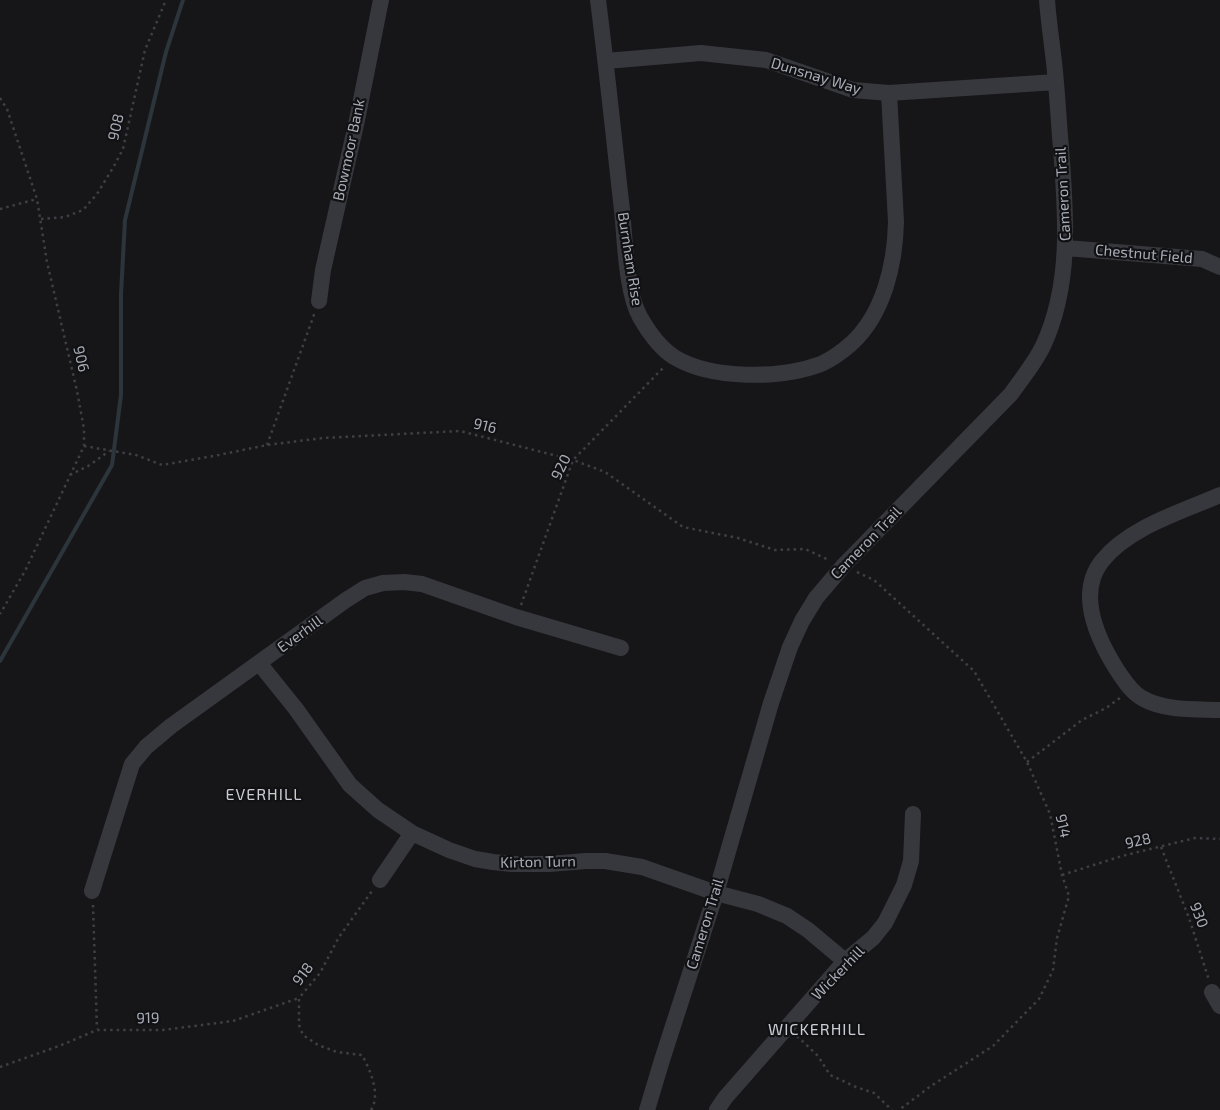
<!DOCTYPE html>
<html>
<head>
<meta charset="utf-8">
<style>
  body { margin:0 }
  canvas { display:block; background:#161618 }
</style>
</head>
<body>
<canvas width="1220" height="1110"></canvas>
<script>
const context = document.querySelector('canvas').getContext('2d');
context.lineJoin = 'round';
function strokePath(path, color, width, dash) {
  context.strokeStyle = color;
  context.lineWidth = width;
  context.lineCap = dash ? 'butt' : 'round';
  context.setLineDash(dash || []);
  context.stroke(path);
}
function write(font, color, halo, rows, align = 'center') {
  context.font = font + ' "Exo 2",sans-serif';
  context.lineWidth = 4.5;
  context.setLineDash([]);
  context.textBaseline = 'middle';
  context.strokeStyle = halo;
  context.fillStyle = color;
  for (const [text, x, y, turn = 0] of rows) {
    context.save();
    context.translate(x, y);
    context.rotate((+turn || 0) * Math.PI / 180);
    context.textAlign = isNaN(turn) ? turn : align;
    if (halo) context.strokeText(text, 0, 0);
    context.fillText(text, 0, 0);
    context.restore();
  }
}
const stream = new Path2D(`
  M0,661L112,465L121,395V294L125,220L166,52L183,0`);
const path = new Path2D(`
  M0,98L7,109L37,199L47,262L77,391L84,429V446L25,571L0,614
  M0,209L37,199
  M41,219L65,217L83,210L97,194L114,166L123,149L145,50L166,0
  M267,445L315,312
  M84,446L136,455L162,465L219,455L267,445L323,438L460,431L573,460L605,472L683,527L738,538L775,550L805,549L829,560
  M70,475L90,465L109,451
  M857,572L874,580L974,671L1027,762L1050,814L1062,875L1069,896L1057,938L1053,970L1039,999L993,1046L931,1086L899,1110
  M521,605L573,460L664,367
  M1027,762L1082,720L1106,708L1120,698
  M1161,847L1189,918L1209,980
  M1062,875L1122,856L1195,838L1220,839
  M93,905L97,1029
  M797,1036L818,1056L830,1075L856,1087L874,1093L892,1110
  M0,1067L59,1046L97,1030H163L233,1021L299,998
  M371,1110C381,1095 370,1069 362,1055L337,1052L318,1045L303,1035L299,1025V998L320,973L339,937L372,891`);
const minor = new Path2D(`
  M598,0C607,70 614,140 622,210C625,239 626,292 640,317C648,331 660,348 674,357C712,380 781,379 821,364C832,359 843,351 852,343C884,313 895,264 896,222L889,93
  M606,61L701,53L766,60L853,90L889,93L1056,82
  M1066,248L1202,259L1220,267
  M319,301L323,270L357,120L381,0
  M1220,495C1181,512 1129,527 1102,561C1076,594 1098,640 1117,670C1124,680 1131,692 1142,698C1164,711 1195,709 1220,710
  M259,663L296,709L350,785L378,810L412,833L449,850L475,859L493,862L512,864H549L586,861H605L642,867L716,893L758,904L787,916L808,930L845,961
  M380,880L412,833
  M92,891L132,764L146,747L171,726L346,600L365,588L383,583L404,582L422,584L516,617L621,648
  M1212,992L1220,1006
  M647,1110L662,1060L716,893L771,703L790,647L802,621L816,598L844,565L1011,394C1022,378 1035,363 1043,346C1072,284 1066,214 1061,148C1059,126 1058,105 1056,83C1054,55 1049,28 1047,0
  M717,1110L725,1098L845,961L873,938L885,923L904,885L911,861L913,814`);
const streetNames = [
  ["Dunsnay Way",816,76,17],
  ["908",116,127,-77],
  ["Bowmoor Bank",349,150,-78],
  ["Cameron Trail",1063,194,-93],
  ["Chestnut Field",1144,254,5],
  ["Burnham Rise",630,259,81],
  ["906",81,359,77],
  ["916",485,426,14],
  ["920",561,467,-64],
  ["Cameron Trail",866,543,-46],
  ["Everhill",300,634,-36],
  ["914",1063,826,77],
  ["928",1138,841,-13],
  ["Kirton Turn",538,862,-1],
  ["930",1199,915,69],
  ["Cameron Trail",705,924,-73],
  ["Wickerhill",838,973,-46],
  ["918",303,974,-53],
  ["919",148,1018,-1]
];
const neighbourhoodNames = [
  ["EVERHILL",264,795],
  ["WICKERHILL",817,1030]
];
strokePath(stream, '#2c353c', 4);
strokePath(path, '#3d3f44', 2.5, [2.5, 4]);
strokePath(minor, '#37383d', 16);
write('15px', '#a8adb8', '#111113', streetNames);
context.letterSpacing = '1px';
write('16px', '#c9ccd4', '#111113', neighbourhoodNames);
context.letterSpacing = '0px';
</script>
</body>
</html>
